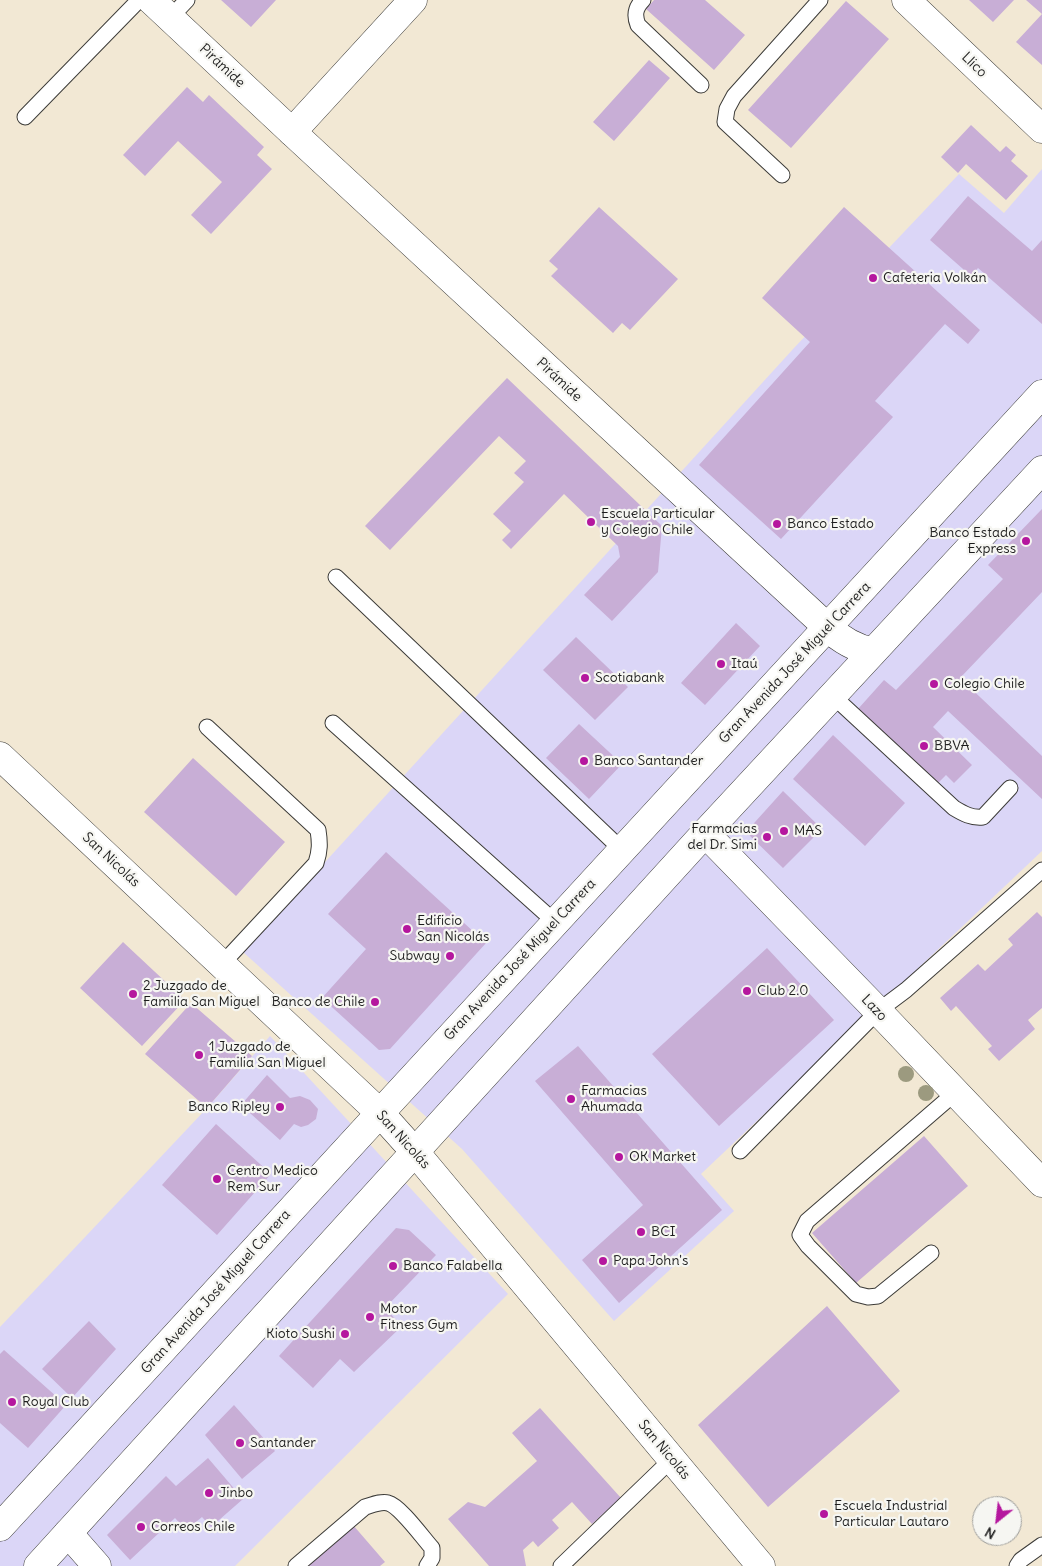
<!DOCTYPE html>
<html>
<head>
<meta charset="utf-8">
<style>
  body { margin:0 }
  #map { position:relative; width:1042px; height:1566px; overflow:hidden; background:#f2e8d4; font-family:Delius,sans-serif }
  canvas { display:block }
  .north { position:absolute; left:972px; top:1496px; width:50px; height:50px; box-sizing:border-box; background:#f6f6f2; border:1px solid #9f9f9c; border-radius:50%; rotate:209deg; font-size:14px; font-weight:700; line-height:20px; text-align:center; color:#1c1c1c }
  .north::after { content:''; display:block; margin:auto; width:18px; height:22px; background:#b5179e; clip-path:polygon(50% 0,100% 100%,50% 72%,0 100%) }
</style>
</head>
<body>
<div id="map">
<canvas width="1042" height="1566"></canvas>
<div class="north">N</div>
</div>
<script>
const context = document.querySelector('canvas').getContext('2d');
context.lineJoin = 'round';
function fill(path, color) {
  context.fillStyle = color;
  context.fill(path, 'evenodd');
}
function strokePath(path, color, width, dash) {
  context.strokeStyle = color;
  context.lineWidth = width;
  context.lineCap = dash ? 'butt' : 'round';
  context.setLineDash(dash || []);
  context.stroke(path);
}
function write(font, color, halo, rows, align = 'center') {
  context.font = font + ' Delius,sans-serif';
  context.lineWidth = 4.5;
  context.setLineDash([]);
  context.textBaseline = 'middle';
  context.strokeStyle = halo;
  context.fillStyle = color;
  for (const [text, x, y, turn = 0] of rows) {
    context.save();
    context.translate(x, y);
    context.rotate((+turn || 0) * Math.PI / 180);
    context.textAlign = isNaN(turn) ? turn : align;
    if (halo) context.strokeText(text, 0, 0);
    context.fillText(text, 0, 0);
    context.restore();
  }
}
const built = new Path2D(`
  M1042,169V851L701,1174L734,1211L614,1321L462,1149L243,952L794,348L959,174L1004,213Z
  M270,1036L508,1294L235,1566H0V1327L207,1108Z`);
const building = new Path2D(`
  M221,0H276L251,27Z
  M654,0H705L745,35L714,70L646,9Z
  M969,0H1014L993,22Z
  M1026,0H1042V14Z
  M846,1L889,39L791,148L748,110Z
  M1042,14V65L1016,42Z
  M649,60L670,78L614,141L593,122Z
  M187,87L203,102L209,95L264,147L257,155L272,169L211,234L191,215L222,182L178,141L145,176L123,155Z
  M971,125L1000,152L1006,146L1016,155L1011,161L1028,176L1006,200L966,164L958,173L941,157Z
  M968,196L1032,251L1042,240V324L978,268L971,276L930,240Z
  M599,207L678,279L630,330L622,323L613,333L551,276L558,269L549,261Z
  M844,207L980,330L968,344L945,324L875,401L893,417L781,539L699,465L810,342L762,298Z
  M507,378L662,526L658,572L612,621L584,595L620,557L618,546L564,494L511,549L502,540L511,531L493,514L524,482L514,473L526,461L499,436L390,550L365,526Z
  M1042,509V592L960,678L1042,756V799L948,711L933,727L972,765L954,783L946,775L935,786L858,709L884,680L896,690L1003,579L988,565Z
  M736,623L760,646L705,705L681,683Z
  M576,637L628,687L595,720L543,670Z
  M579,724L622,764L589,799L546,758Z
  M833,735L905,803L865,846L793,779Z
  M193,758L285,842L236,896L144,812Z
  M783,791L822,829L783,868L746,832Z
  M386,852L486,943L390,1049L379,1050L322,998L366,949L328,914Z
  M1037,912L1042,917V1008L1028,1020L1035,1029L999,1061L988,1049L992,1046L956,1006L951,1011L940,998L978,964L985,971L1013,945L1008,939Z
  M123,942L185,1000L142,1046L80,988Z
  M767,948L834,1020L719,1126L652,1054Z
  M191,1003L252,1056L207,1108L145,1054Z
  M578,1046L722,1210L619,1303L582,1260L643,1205L535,1081Z
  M267,1075L290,1098L300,1096L310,1100L318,1109L316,1119L308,1125L301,1127L294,1124L280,1140L241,1105Z
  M216,1124L271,1174L217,1235L162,1185Z
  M924,1136L968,1186L856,1283L812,1233Z
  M396,1228L409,1230L436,1255L385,1308L402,1326L354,1372L340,1359L313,1388L279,1356Z
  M827,1306L900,1391L768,1507L698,1425Z
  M89,1321L116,1349L72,1398L42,1369Z
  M4,1350L66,1405L28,1448L0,1423V1354Z
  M234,1405L275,1451L242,1479L205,1435Z
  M540,1408L621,1498L592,1524L572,1502L552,1520L559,1528L538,1547L533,1541L523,1550L526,1566H489L448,1519L468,1502L485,1507L537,1461L512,1433Z
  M208,1458L243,1499L211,1527L202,1517L186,1530L175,1518L130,1560L107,1535L166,1476L176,1486Z
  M353,1525L385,1562L380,1566H306Z`);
const service = new Path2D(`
  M643,0C635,8 634,15 638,25L701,85
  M170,18L187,0
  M25,117L139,0
  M782,175L725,122L727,109L734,96L820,0
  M336,577L622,850
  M833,696L954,808C964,814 971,818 983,817L1010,788
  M333,723L555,922
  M207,727L318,830C320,843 320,851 316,863L222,964
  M740,1151L878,1011L906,990L1042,870
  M931,1253L878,1296L868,1297L856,1294L808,1246L800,1235L807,1221L955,1093
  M296,1566L365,1507C372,1505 381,1501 388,1503C400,1506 423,1538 432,1548V1558L427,1566
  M561,1566L672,1459
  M1017,1566L1021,1560L1042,1545`);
const minor = new Path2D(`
  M292,132L413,0
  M705,833L878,1011L1042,1183`);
const tertiary = new Path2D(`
  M151,0L292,132L827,627
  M906,0L1042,129
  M0,756L380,1113L415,1152L761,1566
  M68,1533L97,1566`);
const primary = new Path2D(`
  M827,627C841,640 855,648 873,652
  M0,1527L380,1113L1042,394
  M38,1566L705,833L1042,470`);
const trees = [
  [906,1074],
  [926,1093]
];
const markers = [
  [873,278,5,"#b5179e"],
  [591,522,5,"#b5179e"],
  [777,524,5,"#b5179e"],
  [1026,541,5,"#b5179e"],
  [721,664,5,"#b5179e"],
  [585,678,5,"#b5179e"],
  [934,684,5,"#b5179e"],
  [924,746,5,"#b5179e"],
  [584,761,5,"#b5179e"],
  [784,831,5,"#b5179e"],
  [767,837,5,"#b5179e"],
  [407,929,5,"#b5179e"],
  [450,956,5,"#b5179e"],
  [747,991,5,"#b5179e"],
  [133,994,5,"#b5179e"],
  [375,1002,5,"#b5179e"],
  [199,1055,5,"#b5179e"],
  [571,1099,5,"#b5179e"],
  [280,1107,5,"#b5179e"],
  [619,1157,5,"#b5179e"],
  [217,1179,5,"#b5179e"],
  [641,1232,5,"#b5179e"],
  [603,1261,5,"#b5179e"],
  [393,1266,5,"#b5179e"],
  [370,1317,5,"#b5179e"],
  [345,1334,5,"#b5179e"],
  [12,1402,5,"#b5179e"],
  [240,1443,5,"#b5179e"],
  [209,1493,5,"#b5179e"],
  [824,1514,5,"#b5179e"],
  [141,1527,5,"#b5179e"]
];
const streetNames = [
  ["Llico",974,65,44],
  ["Pirámide",222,66,43],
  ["Pirámide",559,380,43],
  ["Gran Avenida José Miguel Carrera",795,663,-47],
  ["San Nicolás",111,860,43],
  ["Gran Avenida José Miguel Carrera",520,960,-47],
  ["Lazo",874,1008,46],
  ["San Nicolás",403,1140,48],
  ["Gran Avenida José Miguel Carrera",216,1292,-48],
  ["San Nicolás",664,1450,50]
];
const poiNames = [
  ["Cafeteria Volkán",883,278],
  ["Escuela Particular",601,514],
  ["y Colegio Chile",601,530],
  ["Banco Estado",787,524],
  ["Banco Estado",1016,533,"right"],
  ["Express",1016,549,"right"],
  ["Itaú",731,664],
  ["Scotiabank",595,678],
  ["Colegio Chile",944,684],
  ["BBVA",934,746],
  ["Banco Santander",594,761],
  ["Farmacias",757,829,"right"],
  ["del Dr. Simi",757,845,"right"],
  ["MAS",794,831],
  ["Edificio",417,921],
  ["San Nicolás",417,937],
  ["Subway",440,956,"right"],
  ["2 Juzgado de",143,986],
  ["Familia San Miguel",143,1002],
  ["Club 2.0",757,991],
  ["Banco de Chile",365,1002,"right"],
  ["1 Juzgado de",209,1047],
  ["Familia San Miguel",209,1063],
  ["Farmacias",581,1091],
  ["Ahumada",581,1107],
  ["Banco Ripley",270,1107,"right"],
  ["OK Market",629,1157],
  ["Centro Medico",227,1171],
  ["Rem Sur",227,1187],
  ["BCI",651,1232],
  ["Papa John's",613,1261],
  ["Banco Falabella",403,1266],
  ["Motor",380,1309],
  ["Fitness Gym",380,1325],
  ["Kioto Sushi",335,1334,"right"],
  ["Royal Club",22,1402],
  ["Santander",250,1443],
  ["Jinbo",219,1493],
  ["Escuela Industrial",834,1506],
  ["Particular Lautaro",834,1522],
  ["Correos Chile",151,1527]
];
fill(built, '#dbd6f7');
fill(building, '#c8aed6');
strokePath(service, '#3c3b38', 17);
strokePath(minor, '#3c3b38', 29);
strokePath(tertiary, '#3c3b38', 29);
strokePath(primary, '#3c3b38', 29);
strokePath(service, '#fff', 15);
strokePath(minor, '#fff', 28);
strokePath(tertiary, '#fff', 28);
strokePath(primary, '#fff', 28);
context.fillStyle = '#9c9a7f';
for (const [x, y] of trees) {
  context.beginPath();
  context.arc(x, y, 8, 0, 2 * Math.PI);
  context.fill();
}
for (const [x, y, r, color] of markers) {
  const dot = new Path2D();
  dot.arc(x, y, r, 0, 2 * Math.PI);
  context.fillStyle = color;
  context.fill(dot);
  strokePath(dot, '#f6f6f2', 2);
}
write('14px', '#1c1c1c', '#f6f6f2', streetNames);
write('14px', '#1c1c1c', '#f6f6f2', poiNames, 'left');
</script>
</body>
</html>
